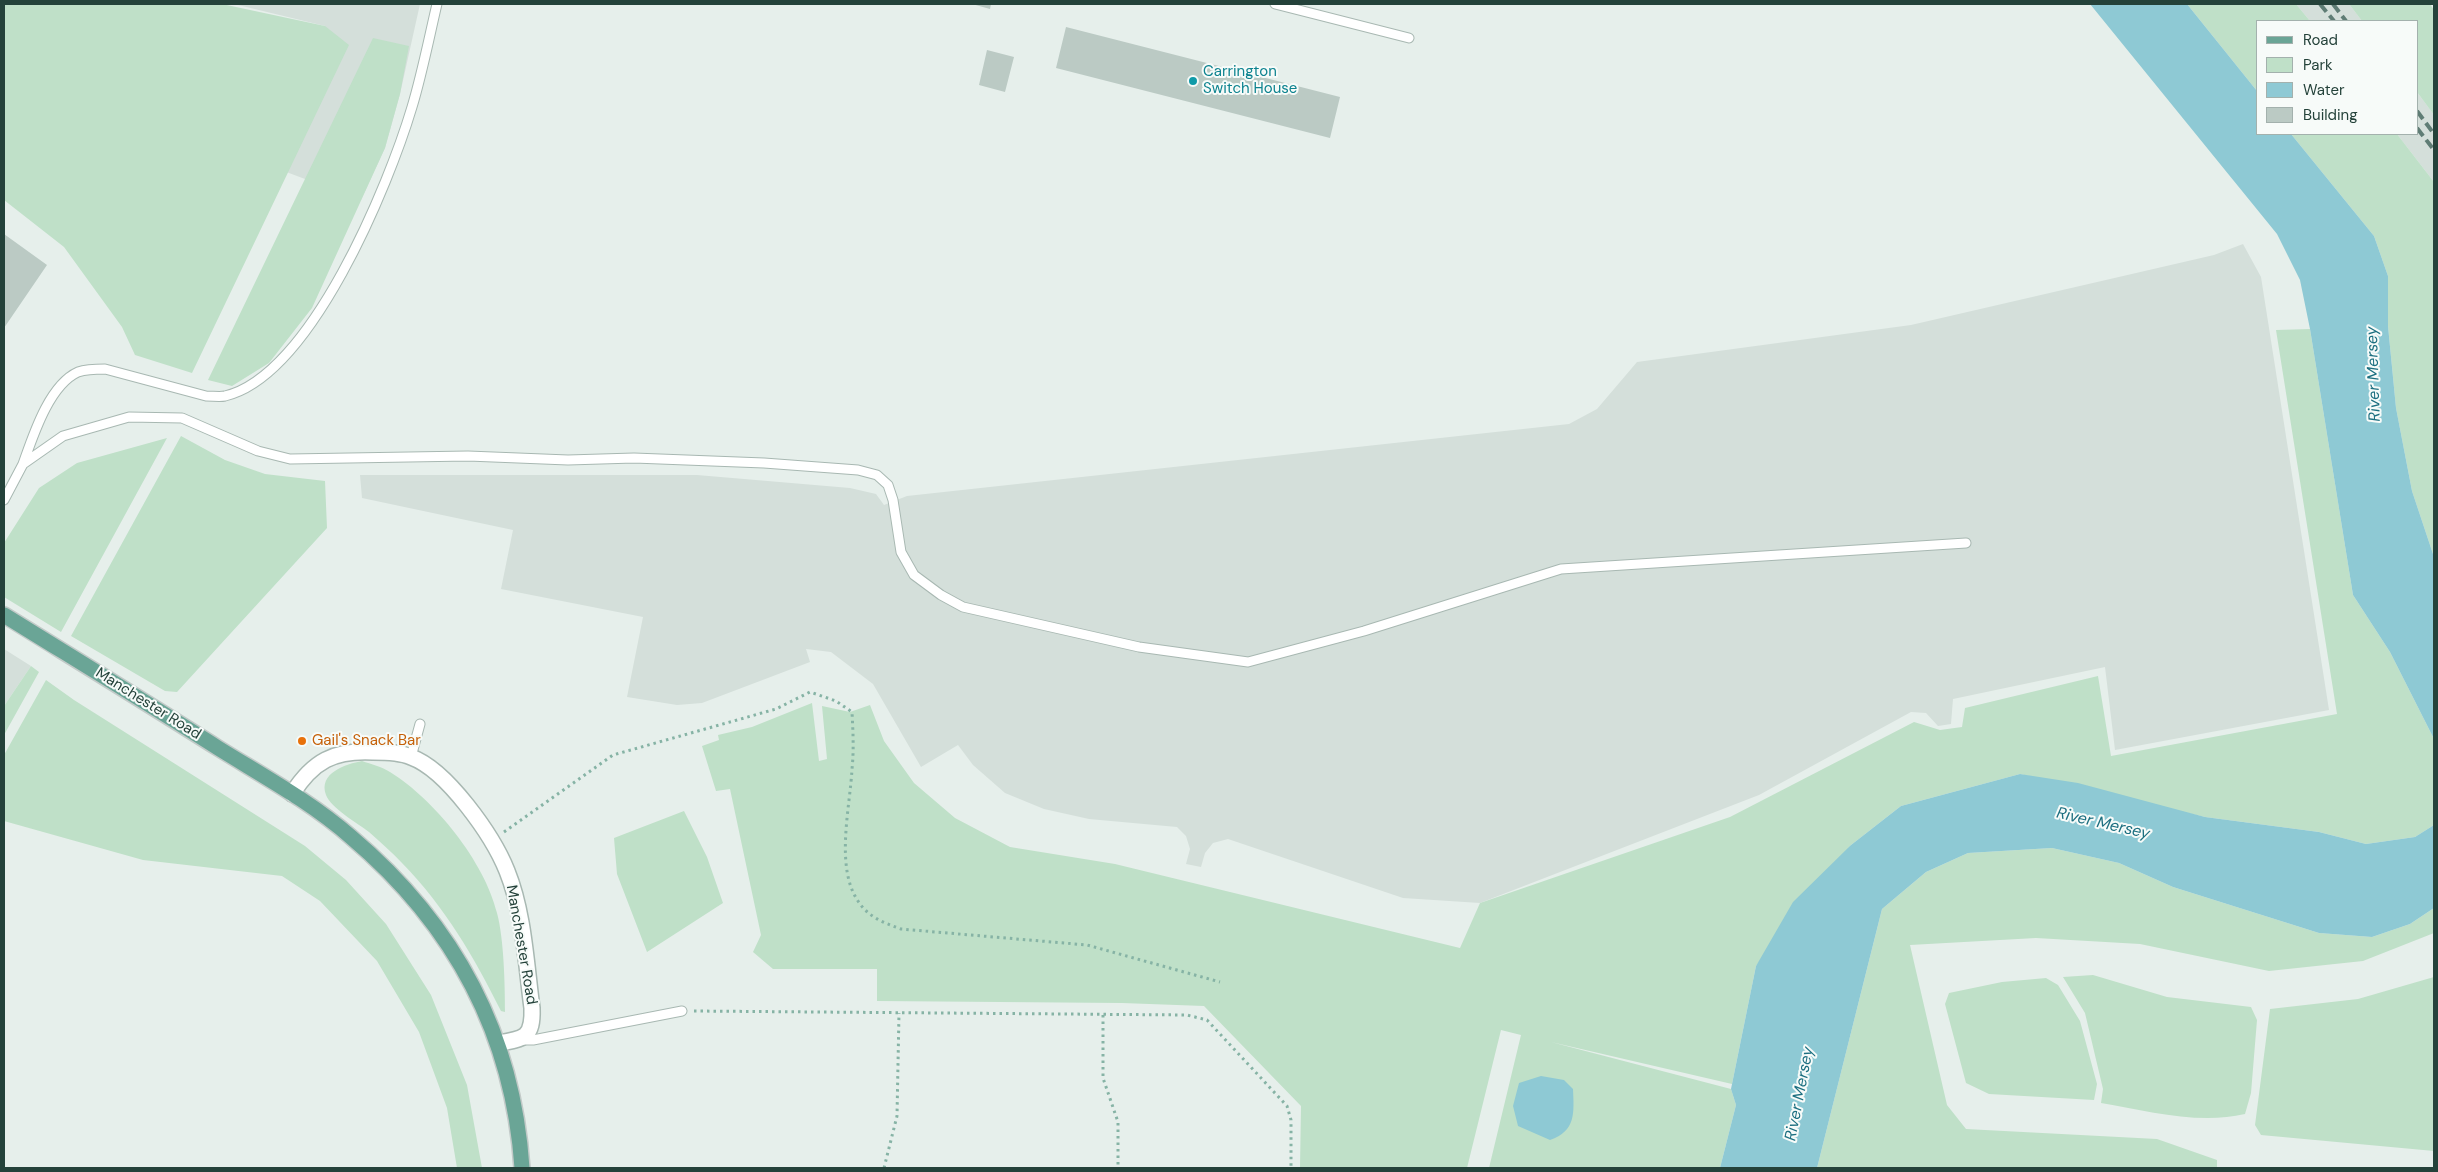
<!DOCTYPE html>
<html>
<head>
<meta charset="utf-8">
<style>
  body { margin:0 }
  #map { position:relative; width:2438px; height:1172px; overflow:hidden; background:#e6efeb; font-family:"DM Sans",sans-serif }
  canvas { display:block }
  .frame { position:absolute; inset:0; border:5px solid #24423a; pointer-events:none }
  .legend { position:absolute; left:2256px; top:20px; width:162px; height:115px; box-sizing:border-box; background:#f7fbf9; border:1px solid #a3b1ad; margin:0; padding:6px 9px; list-style:none; font-size:15px; color:#24423a }
  .legend li { display:flex; align-items:center; gap:10px; height:25px }
  .legend b { width:25px; border:1px solid #a3b1ad }
</style>
</head>
<body>
<div id="map">
<canvas width="2438" height="1172"></canvas>
<div class="frame"></div>
<ul class="legend">
<li><b style="height:6px;background:#6aa596"></b>Road</li>
<li><b style="height:14px;background:#bfe0c8"></b>Park</li>
<li><b style="height:14px;background:#8ec9d4"></b>Water</li>
<li><b style="height:14px;background:#bbcac4"></b>Building</li>
</ul>
</div>
<script>
const context = document.querySelector('canvas').getContext('2d');
context.lineJoin = 'round';
function fill(path, color) {
  context.fillStyle = color;
  context.fill(path, 'evenodd');
}
function strokePath(path, color, width, dash) {
  context.strokeStyle = color;
  context.lineWidth = width;
  context.lineCap = dash ? 'butt' : 'round';
  context.setLineDash(dash || []);
  context.stroke(path);
}
function write(font, color, halo, rows, align = 'center') {
  context.font = font + ' "DM Sans",sans-serif';
  context.lineWidth = 4;
  context.setLineDash([]);
  context.textBaseline = 'middle';
  context.strokeStyle = halo;
  context.fillStyle = color;
  for (const [text, x, y, turn = 0] of rows) {
    context.save();
    context.translate(x, y);
    context.rotate((+turn || 0) * Math.PI / 180);
    context.textAlign = isNaN(turn) ? turn : align;
    if (halo) context.strokeText(text, 0, 0);
    context.fillText(text, 0, 0);
    context.restore();
  }
}
const built = new Path2D(`
  M234,4H420L400,94L385,148L361,200L265,164L325,26Z
  M2296,4H2349L2362,21H2310Z
  M2417,92L2434,115V182L2397,134H2417Z
  M2243,244L2261,277L2329,710L2115,750L2105,667L1953,699L1951,724L1938,726L1926,713L1911,712L1759,795L1480,903L1403,898L1228,839L1213,843L1205,853L1201,867L1186,864L1190,849L1186,836L1177,827L1089,819L1044,809L1005,793L973,765L958,745L921,767L873,684L831,652L806,649L810,662L702,703L677,705L627,697L643,617L501,589L513,530L362,498L360,475H697L850,488L876,494L884,505L907,496L1569,424L1597,409L1637,362L1911,325L2214,255Z
  M4,649L31,666L4,706Z`);
const green = new Path2D(`
  M4,4H222L325,26L349,45L192,373L135,355L122,327L64,247L4,200Z
  M2187,4H2296L2310,21H2257V91Z
  M2349,4H2430L2434,10V115L2417,92V21H2362Z
  M373,38L409,46L400,94L385,148L312,308L269,363L232,386L208,380Z
  M2291,134H2397L2434,182V557L2412,491L2396,408L2388,326V276L2374,236Z
  M2310,329L2353,595L2390,652L2434,739V825L2415,837L2366,844L2319,832L2205,817L2020,774L1901,806L1851,845L1756,966L1732,1084L1551,1042L1731,1089L1736,1105L1720,1168H1489L1521,1035L1501,1030L1467,1168H1300L1301,1106L1204,1006L1122,1003L877,1001V969H773L753,952L761,935L730,789L716,791L702,746L719,740L718,735L752,727L812,703L819,761L827,759L822,706L850,712L870,705L884,741L914,783L955,818L1010,847L1115,864L1460,948L1480,903L1730,817L1914,722L1940,730L1962,727L1965,708L2098,676L2111,756L2337,714L2276,330Z
  M181,436L225,460L265,474L325,481L327,528L177,692L165,691L71,636Z
  M167,438L61,632L4,597V543L39,488L77,463Z
  M31,666L39,672L4,735V706Z
  M46,680L74,700L305,846L346,880L386,924L431,995L467,1085L482,1168H457L447,1108L419,1032L377,961L320,901L282,876L143,860L4,821V755Z
  M362,761C371,764 382,767 390,772C434,799 485,862 497,913C504,939 505,985 505,1012L501,1011C474,957 445,907 402,863C392,852 380,842 369,832C357,823 331,808 326,795C318,773 346,764 362,761Z
  M684,811L707,857L723,903L647,952L617,874L614,838Z
  M2052,848L2119,863L2173,887L2319,933L2372,937L2410,924L2434,908V933L2363,961L2269,971L2140,944L2036,938L1910,945L1947,1105L1966,1129L2157,1139L2217,1160V1168H1817L1882,909L1926,872L1968,853Z
  M2093,975L2167,997L2251,1007L2257,1020L2251,1093L2245,1114C2199,1125 2147,1111 2101,1103L2103,1089L2085,1013L2063,977Z
  M2434,977V1151L2261,1135L2255,1125L2270,1009L2358,999Z
  M2046,978L2058,985L2080,1021L2097,1084L2094,1100L1989,1094L1966,1083L1945,1004L1949,993L2002,982Z`);
const water = new Path2D(`
  M2090,4H2187L2257,91V134H2291L2374,236L2388,276V326L2396,408L2412,491L2434,557V739L2390,652L2353,595L2310,329L2300,280L2277,234Z
  M2020,774L2078,783L2205,817L2319,832L2366,844L2415,837L2434,825V908L2410,924L2372,937L2319,933L2173,887L2119,863L2052,848L1968,853L1926,872L1882,909L1817,1168H1720L1736,1105L1731,1089L1756,966L1793,902L1851,845L1901,806Z
  M1541,1076L1564,1080L1573,1089C1574,1113 1576,1131 1550,1140L1518,1126L1513,1106L1519,1083Z`);
const building = new Path2D(`
  M972,4H991L990,9Z
  M1066,27L1340,97L1330,138L1056,68Z
  M987,50L1014,57L1005,92L979,85Z
  M4,234L47,265L4,328Z`);
const path = new Path2D(`
  M504,832L613,755L776,709L810,692L836,701L852,712C853,731 854,750 852,769C850,808 835,867 858,901C868,917 884,923 901,929L1087,945L1220,982
  M694,1011L1187,1015L1207,1020L1287,1106L1291,1120V1168
  M1103,1015V1078L1118,1122V1168
  M884,1168L897,1116L899,1013`);
const lane = new Path2D(`
  M1275,4L1409,38
  M23,464C33,436 49,385 78,372C87,369 96,369 105,369L206,396C213,396 220,397 225,396C311,376 389,184 412,107C422,74 429,38 437,4
  M4,500L23,464L63,436L129,417L182,418L258,451L290,459L468,456L568,460L634,458L764,463L858,470L877,475L888,485L893,500L901,552L914,575L941,595L963,607L1139,647L1248,662L1364,631L1561,569L1966,543
  M411,757L420,724
  M521,1040H533L682,1011`);
const street = new Path2D(`
  M292,794C313,761 334,750 373,752C385,752 400,752 411,757C447,770 493,836 507,871C524,913 526,964 532,1008C533,1038 524,1039 498,1043`);
const primary = new Path2D(`
  M4,615C75,659 147,703 218,748C263,776 311,802 351,837C454,924 513,1034 522,1168`);
const rail = new Path2D(`
  M2320,4L2334,21
  M2333,4L2346,21
  M2417,111L2434,134
  M2417,128L2434,150`);
const markers = [
  [1193,81,5,"#0f9aa8"],
  [302,741,5,"#e8710a"]
];
const cultureNames = [
  ["Carrington",1203,72],
  ["Switch House",1203,89]
];
const streetNames = [
  ["Manchester Road",148,704,32],
  ["Manchester Road",521,945,80]
];
const foodNames = [
  ["Gail's Snack Bar",312,741]
];
const waterNames = [
  ["River Mersey",2374,374,-92],
  ["River Mersey",2103,824,13],
  ["River Mersey",1800,1094,-79]
];
fill(built, '#d4dfda');
fill(green, '#bfe0c8');
fill(water, '#8ec9d4');
fill(building, '#bbcac4');
strokePath(lane, '#a8b8b2', 11);
strokePath(street, '#a8b8b2', 18);
strokePath(primary, '#c2cac8', 18);
strokePath(path, '#86b3a5', 3, [2.5, 4]);
strokePath(lane, '#fff', 9);
strokePath(street, '#fff', 15);
strokePath(primary, '#6aa596', 15);
strokePath(rail, '#5f7d75', 4, [10, 5]);
for (const [x, y, r, color] of markers) {
  const dot = new Path2D();
  dot.arc(x, y, r, 0, 2 * Math.PI);
  context.fillStyle = color;
  context.fill(dot);
  strokePath(dot, '#f7fbf9', 2);
}
write('15px', '#0d838f', '#f7fbf9', cultureNames, 'left');
write('15px', '#24423a', '#f7fbf9', streetNames);
write('15px', '#c56008', '#f7fbf9', foodNames, 'left');
write('italic 16px', '#1c6f80', '#f7fbf9', waterNames);
</script>
</body>
</html>
